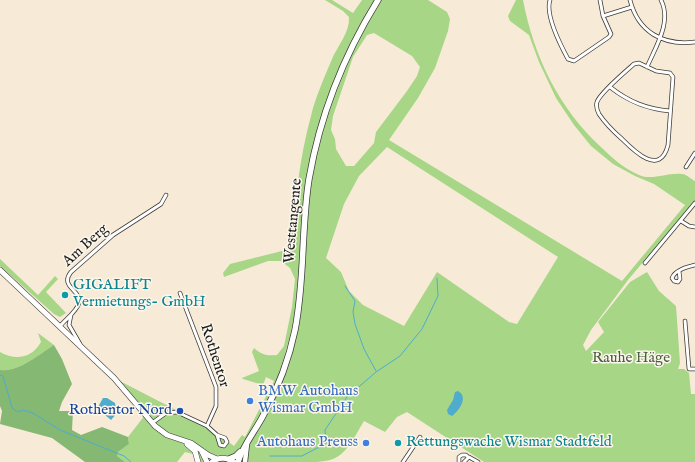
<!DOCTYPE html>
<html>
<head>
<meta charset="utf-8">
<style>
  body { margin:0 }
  canvas { display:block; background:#f7ead6 }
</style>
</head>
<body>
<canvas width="695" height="462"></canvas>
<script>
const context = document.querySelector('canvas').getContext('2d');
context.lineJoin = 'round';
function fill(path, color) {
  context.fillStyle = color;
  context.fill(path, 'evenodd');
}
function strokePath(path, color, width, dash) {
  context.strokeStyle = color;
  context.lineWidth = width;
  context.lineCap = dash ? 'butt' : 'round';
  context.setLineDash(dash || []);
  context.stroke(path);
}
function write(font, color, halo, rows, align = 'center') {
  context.font = font + ' "IM FELL English",serif';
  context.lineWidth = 3;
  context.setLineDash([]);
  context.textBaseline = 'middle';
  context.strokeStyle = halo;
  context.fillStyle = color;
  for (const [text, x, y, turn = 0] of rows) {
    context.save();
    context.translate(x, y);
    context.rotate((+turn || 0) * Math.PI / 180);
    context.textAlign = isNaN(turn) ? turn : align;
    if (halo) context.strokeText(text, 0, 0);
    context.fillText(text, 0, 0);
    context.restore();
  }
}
const green = new Path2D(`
  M325,0H332L353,13L362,0H376C335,62 312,133 304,207C300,242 301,277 295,312C291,336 283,359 277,382H278C284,365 291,348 295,330C305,281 301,230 309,180C319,115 345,56 378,0H428L447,12L450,19L448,31L435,68L418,98L389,140L622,281L685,205L654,184L635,176L613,164L591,146L574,125L556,98L539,62L529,35L510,21L508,16L516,0H523C534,57 559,109 602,148C613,159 625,169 639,175C652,181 668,172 682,174C686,174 691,179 695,181V200L628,280L591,330L583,345L586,351L604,332L598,322L630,282L647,272L659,291L676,306L680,363L678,369H684L689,373L691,394H695V462H484L407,412L397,417L385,432L364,421C356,434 348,453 333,459C328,461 322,461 317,462H198L197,455L185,452L177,462H125L117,456L118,452L129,444L128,437L145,415L114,378L207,426L234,446L242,435L245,437L274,381L266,377L263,385L243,379L242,378L259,371L252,352L254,348C262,355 267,356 277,355L284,346L292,307L295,279L290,268L281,261H268L224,277L223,273L230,264L290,249C295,205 299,159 311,116C315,98 325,76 332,59C338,45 350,32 349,17L343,11ZM374,33L412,56L420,67L417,76L407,91L376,132L374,143L354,166H346L336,149L335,139L331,130L333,116L353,57L367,35ZM387,147L558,257L517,324L509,322L437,272L404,326L363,305L349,291L341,272L326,258L344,204L359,176Z
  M0,259L38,295L55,276L58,279L46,292L66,313L60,317L54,314L0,266Z
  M38,333L54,345C38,355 19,372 0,370V352C16,361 32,358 41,342Z`);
const forest = new Path2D(`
  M54,345L62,359L72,384L62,402L59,411H73L72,430L81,435L102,427L128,437L129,444L118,452L117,456L125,462H85L52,438L0,424L2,411L0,406V370C19,372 38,355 54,345Z`);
const water = new Path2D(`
  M458,391C469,397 459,411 452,416L448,414L447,410L453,400L455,392Z
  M103,398H107L115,403L117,413L111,420L99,410L98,407Z`);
const stream = new Path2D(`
  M345,286L355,301L353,312L355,324L364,349L376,371
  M0,375L3,376L12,408L18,412L23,410L33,413L60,430L124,456L131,462
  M270,456H302L317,448L325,447L326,443L325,430L347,397L376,372L400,356L422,329L438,296L437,278`);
const minor = new Path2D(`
  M550,0C545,15 561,46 568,59L574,61L609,37L611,34L603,16L600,0
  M630,0C638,32 663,46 695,42
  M603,16L632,7
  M639,63L656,71L670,73L673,77L668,145C660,177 634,151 622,139C614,132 605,123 599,114C597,110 596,105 597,102C600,93 626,71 634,64Z
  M647,67C656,46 672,22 661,0
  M610,87C629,102 647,109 670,111
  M686,167L695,153
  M681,221L689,226L695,227
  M645,263L695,203
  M679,271L680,279L678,282L674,281L672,278C675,270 687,267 695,265
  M180,293L216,387V406L207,426
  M71,315L69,325L80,344
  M685,321L689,369H695
  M60,326C66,319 77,311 79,303C82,290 59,287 71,272L113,235L161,204L166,195
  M152,423L166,413L177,412L207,426L217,435L225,438L227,442L224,446L220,445L217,435
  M403,462L420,437
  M459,462V457L462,455H466L468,457
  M464,462L469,457L478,462`);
const secondary = new Path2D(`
  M245,462L247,444`);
const primary = new Path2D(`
  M0,270L114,378L155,426L167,435L191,443L208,455L217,459
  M187,444L195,451L198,462
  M202,452L207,462
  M212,462C219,457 226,457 234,462`);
const trunk = new Path2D(`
  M229,459L236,456L240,452
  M238,462C243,445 256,430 264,414C278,388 289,359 295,330C305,280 301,229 309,179C320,115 344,55 378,0`);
const markers = [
  [65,295,4,"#0f9aa8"],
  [250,401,4,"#3f7fe0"],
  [180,411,4,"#1a4fb4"],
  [366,443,4,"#3f7fe0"],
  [398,443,4,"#0f9aa8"]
];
const streetNames = [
  ["Westtangente",294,221,-85],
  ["Am Berg",86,246,-42],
  ["Rothentor",214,356,72]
];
const cultureNames = [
  ["GIGALIFT",73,286],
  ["Vermietungs- GmbH",73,303],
  ["Rettungswache Wismar Stadtfeld",406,443]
];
const parkNames = [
  ["Rauhe Häge",631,359]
];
const shopNames = [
  ["BMW Autohaus",258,392],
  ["Wismar GmbH",258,409],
  ["Autohaus Preuss",358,443,"right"]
];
const transitNames = [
  ["Rothentor Nord",172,411]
];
fill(green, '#a7d786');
fill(forest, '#85b873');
fill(water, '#4faccd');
strokePath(stream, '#4faccd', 1);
strokePath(minor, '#3d3b38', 4.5);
strokePath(secondary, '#3d3b38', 6);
strokePath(primary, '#3d3b38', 6);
strokePath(trunk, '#3d3b38', 7);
strokePath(minor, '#fff', 3);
strokePath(secondary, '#fff', 4.5);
strokePath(primary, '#fff', 5);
strokePath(trunk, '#fff', 5.5);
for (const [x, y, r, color] of markers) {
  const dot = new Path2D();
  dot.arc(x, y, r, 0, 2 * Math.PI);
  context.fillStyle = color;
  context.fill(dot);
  strokePath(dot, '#fbf7ec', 1.5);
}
write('15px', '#1c1c1c', '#fbf7ec', streetNames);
write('15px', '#0d838f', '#fbf7ec', cultureNames, 'left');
write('15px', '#4d5d41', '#fbf7ec', parkNames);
write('15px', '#366cbe', '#fbf7ec', shopNames, 'left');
write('15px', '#164399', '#fbf7ec', transitNames, 'right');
</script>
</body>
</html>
